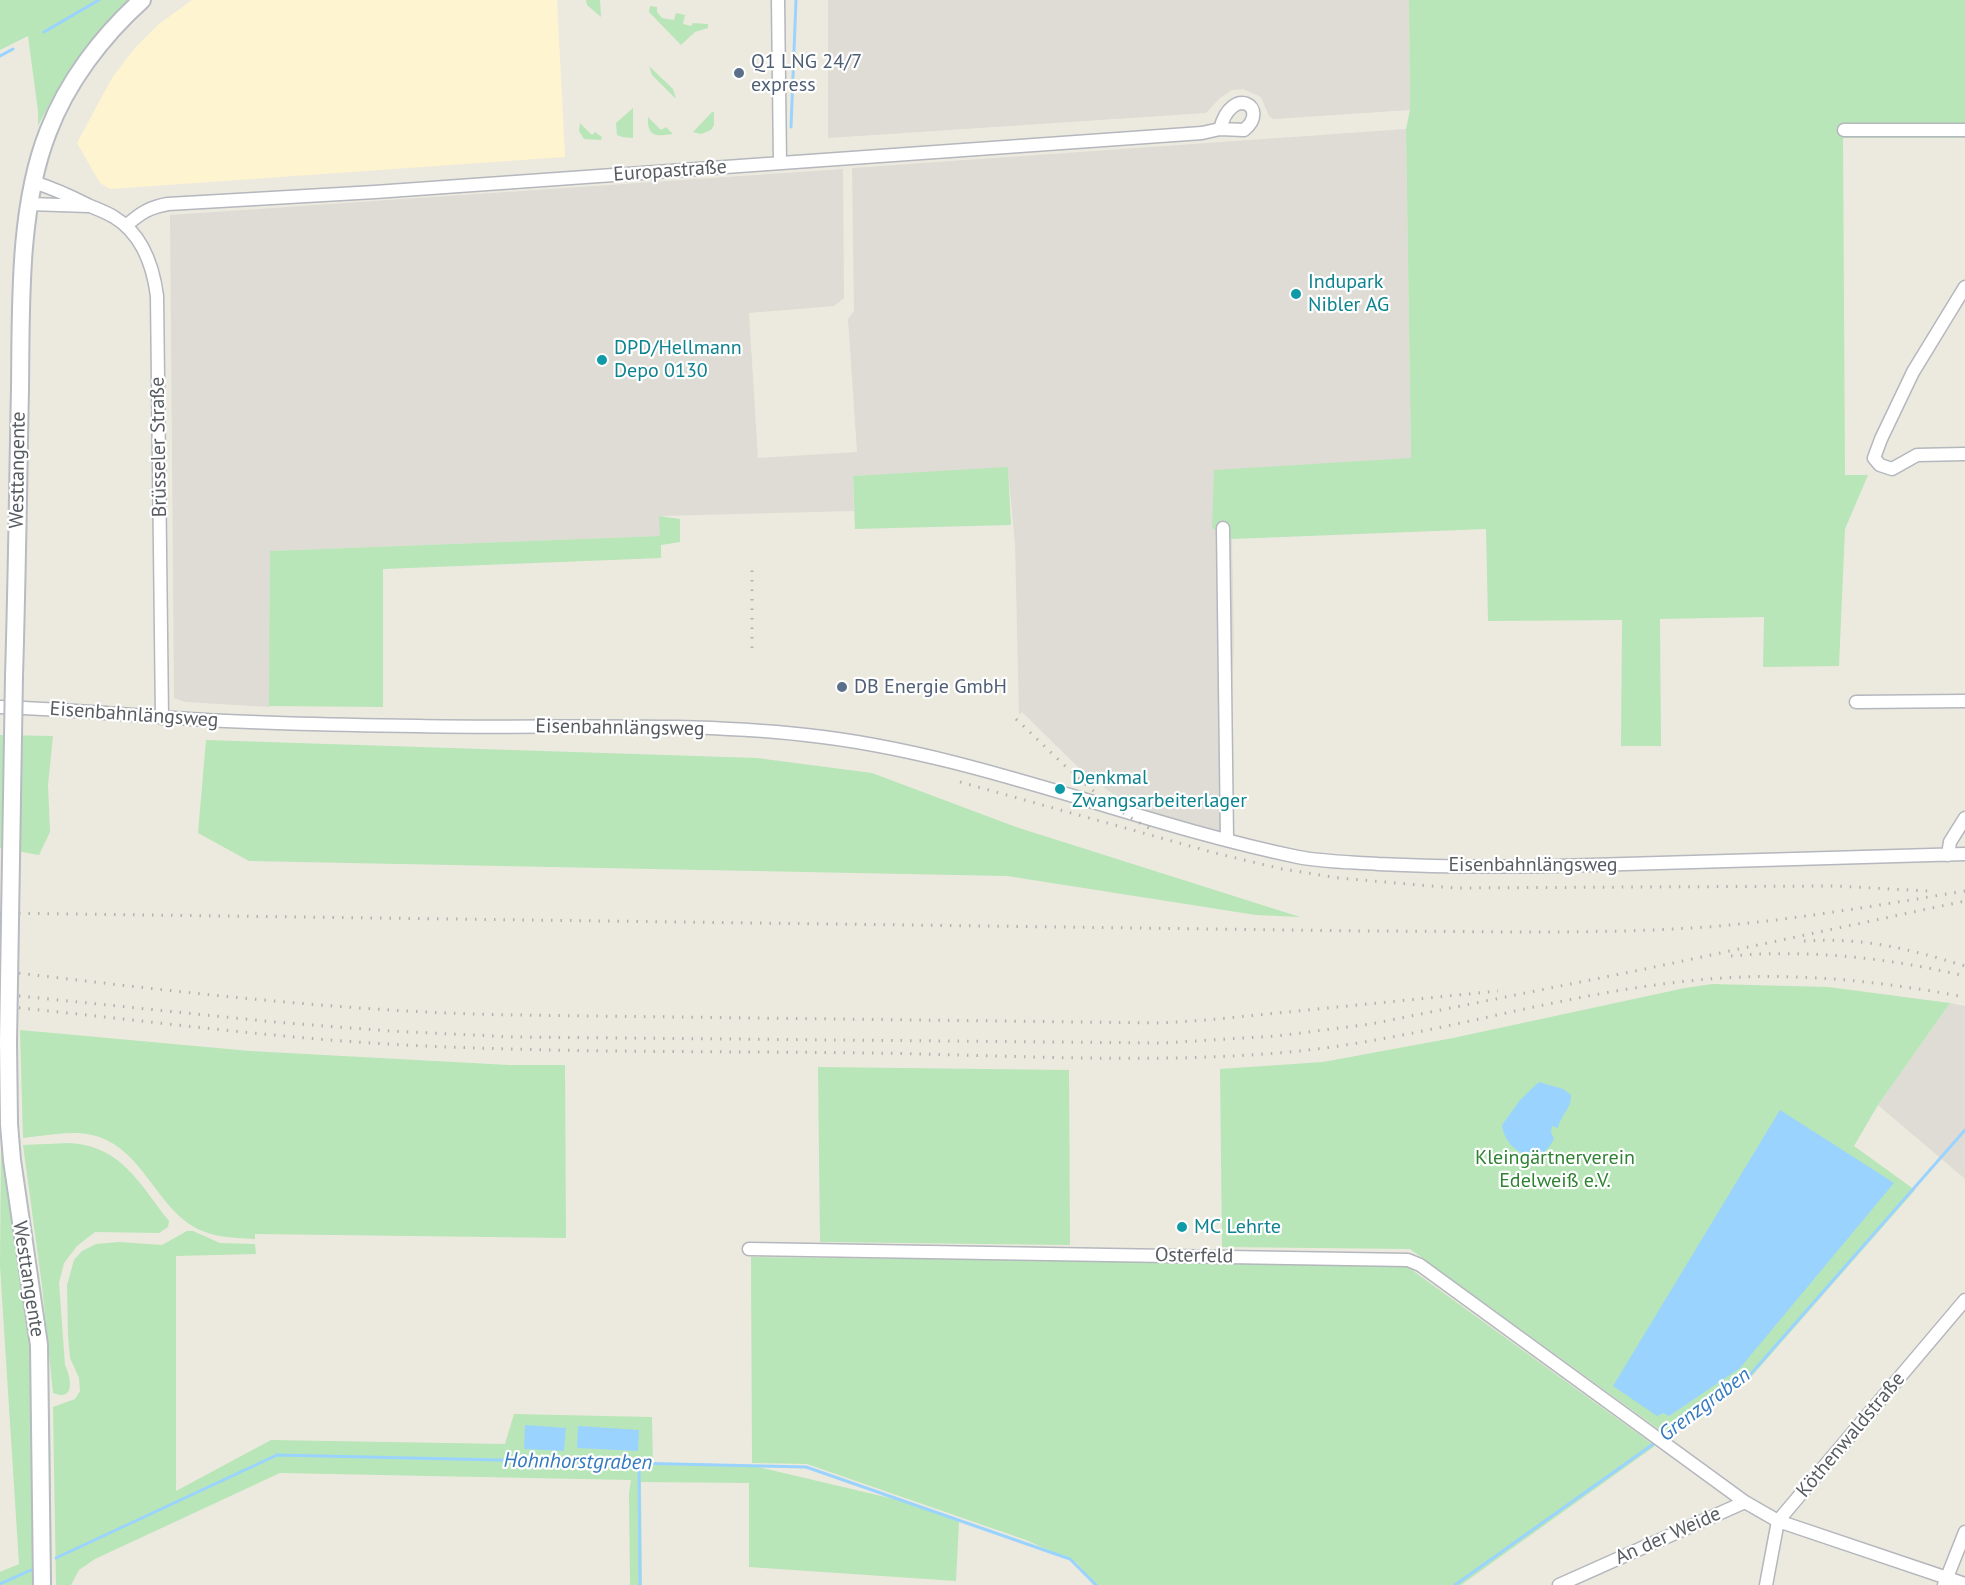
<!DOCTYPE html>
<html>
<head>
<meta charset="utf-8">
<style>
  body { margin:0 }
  canvas { display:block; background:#ece9de }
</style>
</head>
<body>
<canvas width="1965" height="1585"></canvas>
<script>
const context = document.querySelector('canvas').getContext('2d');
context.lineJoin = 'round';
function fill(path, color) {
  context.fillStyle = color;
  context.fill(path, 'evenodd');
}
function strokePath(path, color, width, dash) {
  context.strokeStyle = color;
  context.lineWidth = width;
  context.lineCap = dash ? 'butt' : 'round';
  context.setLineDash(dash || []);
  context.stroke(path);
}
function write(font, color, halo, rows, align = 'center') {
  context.font = font + ' "PT Sans",sans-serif';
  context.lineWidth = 4.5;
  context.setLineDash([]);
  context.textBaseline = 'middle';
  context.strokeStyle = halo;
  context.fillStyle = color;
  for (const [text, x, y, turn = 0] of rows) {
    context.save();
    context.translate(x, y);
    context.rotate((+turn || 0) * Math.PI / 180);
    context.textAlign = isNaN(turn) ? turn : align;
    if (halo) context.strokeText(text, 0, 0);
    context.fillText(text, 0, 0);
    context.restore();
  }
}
const commercial = new Path2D(`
  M192,0H557L565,157L110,189L100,183L77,143L112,78L134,49L159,24Z`);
const industrial = new Path2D(`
  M828,0H1409L1410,110L1273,119L1269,116L1261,97L1243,89L1232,90L1220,98L1206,113L828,138Z
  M1406,129L1411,458L1212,528L1232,539L1234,643L1227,791L1222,834L1153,816L1126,804L1081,770L1022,712L1019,715L1015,544L1008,469L853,476L854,511L660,516V536L270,551V707L185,702L174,698L170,215L843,169L844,298L834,306L749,313L758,458L857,452L848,319L854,311L852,168Z
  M1950,1003L1965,1006V1179L1878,1105Z`);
const green = new Path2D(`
  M0,0H135C92,34 62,78 38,126V111L28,36L0,50Z
  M586,0H600L601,17L587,5Z
  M1409,0H1965V138H1843L1845,475H1868L1845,529L1839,666L1763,667L1764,617L1660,619L1661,746H1621L1622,620L1488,621L1486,529L1232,539L1212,528L1214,470L1411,458L1406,129L1410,110Z
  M650,6L657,7V12L662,18L674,20L676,13L685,15L683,24L691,26L693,23L708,24V28L695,32L681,45L649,12Z
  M649,66L673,89L676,99L652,75Z
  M633,108V138L622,137L617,135L616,123Z
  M712,112H714V125L711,130L701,134L693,132Z
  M648,117L661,130L666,127L673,134C657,136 647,138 648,117Z
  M580,123L592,135L595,132L602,137L601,140L584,139L579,131Z
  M1008,467L1011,525L855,529L853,476Z
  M659,516L680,519V542L661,545V558L383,569V707L269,706L270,551L660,536Z
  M0,735L53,736L48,785L50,832L39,855L0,848Z
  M206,740L757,758L872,773L1016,827L1300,917L1256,915L1007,876L249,861L198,833Z
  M1712,984L1828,987L1950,1003L1878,1105L1854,1146L1915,1190L1751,1377L1668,1436L1410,1249L1222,1247L1220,1069L1323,1062L1453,1038L1685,988Z
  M20,1030L250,1051L509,1065H565L566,1238L255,1234V1239C231,1238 205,1237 185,1221C152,1195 137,1145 92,1135C71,1130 45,1136 23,1138Z
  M818,1067L1069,1070L1070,1245L820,1242Z
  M70,1143C122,1146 140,1185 169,1221L168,1227L159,1233L95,1232L77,1246L64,1263L59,1283L65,1365C71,1377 76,1402 53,1393L42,1286L23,1145Z
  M1,1144L34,1356L38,1585H0V1572L19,1564L0,1266Z
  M187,1231H193L220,1243L255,1244L256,1254L176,1256V1491L271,1440L505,1444L514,1414L652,1417L653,1465L754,1466L911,1503L959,1522L956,1581L749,1567V1483L641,1482L642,1585H630L629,1493L631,1480L280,1473L95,1559L79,1570L71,1585H56L53,1407L75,1399L80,1391L79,1378L70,1358L68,1336L67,1285L74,1260L82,1251L96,1244L119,1242L162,1245Z
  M751,1257L1405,1265L1655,1446L1461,1585H1093L1077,1563L1026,1540L807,1464L752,1463Z
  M50,1410L52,1585H48V1415Z`);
const water = new Path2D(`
  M1539,1082L1563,1089L1571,1095C1572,1108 1560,1116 1558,1128L1552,1126L1551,1132L1554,1139L1549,1147L1539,1157C1521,1157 1504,1144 1502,1125L1520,1100Z
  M1780,1110L1894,1183L1740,1368L1669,1416L1663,1413L1657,1416L1613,1386Z
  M525,1425L566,1428L564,1451L524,1449Z
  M578,1426L639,1430L638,1451L577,1448Z`);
const stream = new Path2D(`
  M44,32L99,0
  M0,56L13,49
  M791,127L796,0
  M1662,1438L1749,1376L1965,1130
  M639,1463L640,1585
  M56,1558L277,1455L806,1467L1070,1559L1096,1585
  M0,1584L31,1570
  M1455,1585L1656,1442`);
const minor = new Path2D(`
  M778,0L780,163
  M1844,130H1965
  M33,182C53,188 70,196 88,205C97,209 106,212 114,217C142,234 153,265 157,296L162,718
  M29,204L89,206
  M126,226C140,213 150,207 168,204L375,192L1202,133L1220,129L1244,130C1271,108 1232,83 1220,129
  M1965,287L1913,372L1881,439L1874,458L1880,465L1892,469L1917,455L1965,454
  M1223,528L1227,839
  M1856,702L1965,701
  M0,707C63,709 126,715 189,719C265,724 341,725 418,726C547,729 677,721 806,735C975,753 1132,823 1298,857C1324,862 1351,862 1378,864C1437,867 1497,867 1557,866C1693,863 1829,859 1965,854
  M1948,855L1950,842L1965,818
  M749,1249L1408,1260L1420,1265L1745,1502L1778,1521L1965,1584
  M1559,1585L1745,1502
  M1766,1585L1778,1521L1965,1300
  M1944,1585L1965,1532`);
const secondary = new Path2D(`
  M14,676C17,580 18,484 20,389C21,307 18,208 48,132C67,82 102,36 142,0
  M8,1042L9,1124L12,1160L39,1345L42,1585`);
const rail = new Path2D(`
  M752,648V569
  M1016,719C1061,761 1097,802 1153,830
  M960,782L1215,853L1282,869L1339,878L1454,888L1835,886L1929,891
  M0,913L1365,931C1479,931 1593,935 1707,927C1794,920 1879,905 1965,891
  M1804,941C1864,937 1909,949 1965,966
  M1731,956C1809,949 1889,958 1965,976
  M0,971C171,991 342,1012 514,1015L1160,1023L1207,1020L1498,991
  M0,994L274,1022L390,1031L514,1037L1162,1043L1277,1036L1371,1024L1645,969L1965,901
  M0,1006C135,1019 270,1038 405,1045C560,1053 716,1051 872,1053C1007,1055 1143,1064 1278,1053C1414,1042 1544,997 1679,982C1777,970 1868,979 1965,997`);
const secondaryBridge = new Path2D(`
  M8,1042L14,676`);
const markers = [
  [739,73,6,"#5c6f8a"],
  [1296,294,6,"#0f9aa8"],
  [602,360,6,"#0f9aa8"],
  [842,687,6,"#5c6f8a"],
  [1060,789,6,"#0f9aa8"],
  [1182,1227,6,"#0f9aa8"]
];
const serviceNames = [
  ["Q1 LNG 24/7",751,62],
  ["express",751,85],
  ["DB Energie GmbH",854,687]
];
const streetNames = [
  ["Europastraße",670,171,-4],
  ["Brüsseler Straße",159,447,-91],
  ["Westtangente",18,470,-89],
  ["Eisenbahnlängsweg",134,715,4],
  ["Eisenbahnlängsweg",620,728,1],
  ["Eisenbahnlängsweg",1533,865],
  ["Osterfeld",1194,1256,1],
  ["Westtangente",28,1279,81],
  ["Köthenwaldstraße",1851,1435,-50],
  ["An der Weide",1668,1536,-24]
];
const cultureNames = [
  ["Indupark",1308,282],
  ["Nibler AG",1308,305],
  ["DPD/Hellmann",614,348],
  ["Depo 0130",614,371],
  ["Denkmal",1072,778],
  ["Zwangsarbeiterlager",1072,801],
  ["MC Lehrte",1194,1227]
];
const parkNames = [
  ["Kleingärtnerverein",1555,1158],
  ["Edelweiß e.V.",1555,1181]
];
const waterNames = [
  ["Grenzgraben",1705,1405,-37],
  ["Hohnhorstgraben",578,1462,1]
];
fill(commercial, '#fff4d0');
fill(industrial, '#dfdcd6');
fill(green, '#b8e6b8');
fill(water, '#9bd3ff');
strokePath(stream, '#9bd3ff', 3);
strokePath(minor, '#b4b7bd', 15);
strokePath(secondary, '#b7bbc2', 20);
strokePath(minor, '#fff', 12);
strokePath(secondary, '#fff', 16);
strokePath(rail, '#b1b2b2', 3, [1.5, 8]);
strokePath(secondaryBridge, '#b7bbc2', 20, []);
strokePath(secondaryBridge, '#fff', 16);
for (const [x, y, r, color] of markers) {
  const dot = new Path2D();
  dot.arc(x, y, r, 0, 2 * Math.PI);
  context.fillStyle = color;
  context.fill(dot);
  strokePath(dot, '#fff', 2);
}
write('20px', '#4e5e75', '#fff', serviceNames, 'left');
write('20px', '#575c61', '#fff', streetNames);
write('20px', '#0d838f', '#fff', cultureNames, 'left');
write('20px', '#2e8232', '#fff', parkNames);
write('italic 21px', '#3579c0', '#fff', waterNames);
</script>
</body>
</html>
